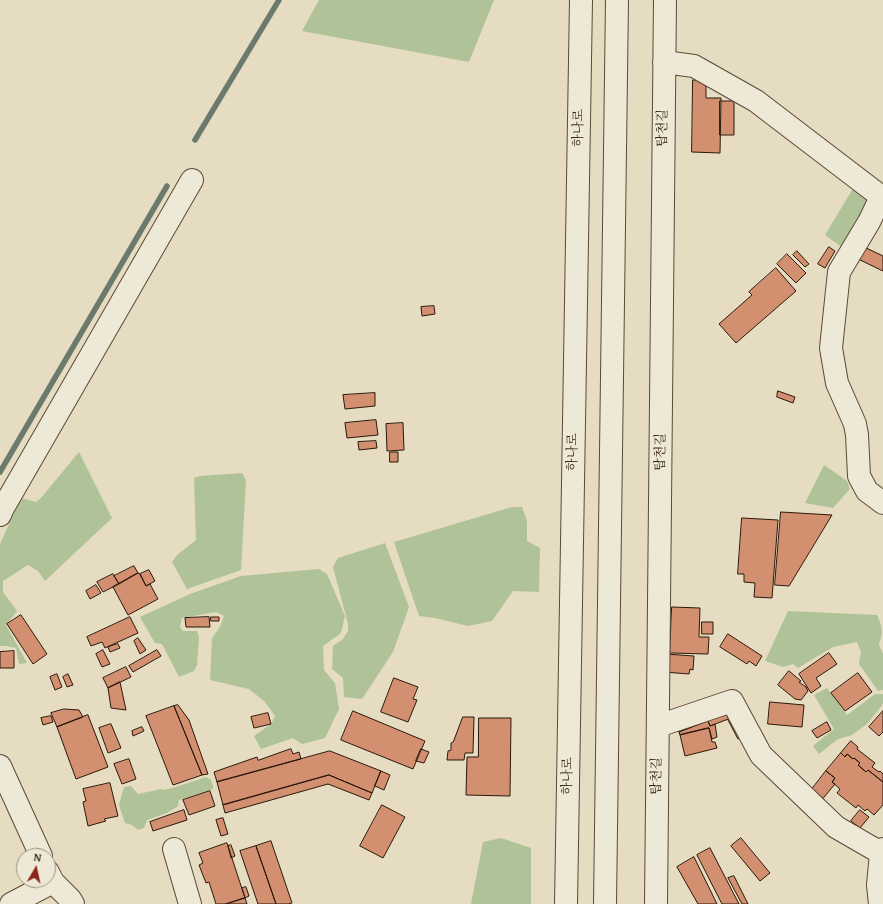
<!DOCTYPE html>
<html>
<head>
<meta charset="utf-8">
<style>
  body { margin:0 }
  #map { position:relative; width:883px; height:904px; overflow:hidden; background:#e5dcc2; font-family:"Gentium Book Plus",serif }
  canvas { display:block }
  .north { position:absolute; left:16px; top:848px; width:40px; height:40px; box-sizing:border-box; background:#eee8d7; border:1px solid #a09585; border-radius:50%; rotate:9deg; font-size:11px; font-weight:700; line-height:16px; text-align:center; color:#2c1809 }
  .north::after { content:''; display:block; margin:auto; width:14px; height:18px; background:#8f2418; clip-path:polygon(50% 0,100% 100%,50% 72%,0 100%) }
</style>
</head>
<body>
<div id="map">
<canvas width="883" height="904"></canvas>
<div class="north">N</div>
</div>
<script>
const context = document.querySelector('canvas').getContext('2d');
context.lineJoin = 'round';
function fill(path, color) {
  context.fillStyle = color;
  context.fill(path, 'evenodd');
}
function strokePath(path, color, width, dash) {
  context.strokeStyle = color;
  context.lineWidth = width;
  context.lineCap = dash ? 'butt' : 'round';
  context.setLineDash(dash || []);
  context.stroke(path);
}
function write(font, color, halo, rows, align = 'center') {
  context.font = font + ' "Gentium Book Plus","Noto Serif KR",serif';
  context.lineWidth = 4;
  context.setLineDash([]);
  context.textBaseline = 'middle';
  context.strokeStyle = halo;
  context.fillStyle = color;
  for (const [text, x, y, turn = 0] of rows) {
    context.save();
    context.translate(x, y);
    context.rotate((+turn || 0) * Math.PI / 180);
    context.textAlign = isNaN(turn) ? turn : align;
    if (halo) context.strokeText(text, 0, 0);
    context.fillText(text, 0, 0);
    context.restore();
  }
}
const green = new Path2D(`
  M319,0H494L469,62L302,31Z
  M854,187L870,200L843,248L825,235Z
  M79,452L112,518L45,581L38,571L28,565L3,581V592L17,611L6,625L27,663L19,664L16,648L6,646H0V544L21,498L36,502L41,498Z
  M824,465L847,481L850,489L833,508L805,503Z
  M242,473L246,480L241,570L187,589L172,562L177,555L196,540L194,478L200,476Z
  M512,507H522L527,521V541L540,548L539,592L513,591L492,621L468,626L435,618L419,616L394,542Z
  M385,543L409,607L393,652L362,699L344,697L343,678L332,669L333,646L343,639L348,631V624L333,567L338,558Z
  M319,569L327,574L345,616L341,633L323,646L324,670L335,683L339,709L325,738L302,744L293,738L261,749L254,736L271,724L275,716L265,702L249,689L210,680L212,638L220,627L224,616L216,612L182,618L180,627L183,631H197L199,637L197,665L194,671L179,677L162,644L155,643L140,617L190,594L241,576Z
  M788,611L877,615C883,629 883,631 879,645L883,654V690L878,691L859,664L861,652L857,642L833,647L798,668L793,664L783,667L765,661Z
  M827,688L847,715L875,694H883V704L868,723L852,735L838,739L819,754L813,746L834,729L814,695Z
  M206,777L211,780L213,786V789L179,800L178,806L167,813L147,820L144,828L138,830L132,825L125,823L119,805L124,787L131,786L138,794L162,789L164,790L176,787Z
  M501,838L531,848V904H471L483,842Z`);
const stream = new Path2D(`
  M195,140L279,0
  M0,472L167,186`);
const building = new Path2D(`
  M693,80H706V98H721L720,153L692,152Z
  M720,101H734V135H720Z
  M862,246L883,256V271L856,258Z
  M829,247L835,251L825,268L818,264Z
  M797,251L809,264L805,267L793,255Z
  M787,254L806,273L796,283L777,264Z
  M776,268L796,291L736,343L719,324L752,295L749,292Z
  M434,306L435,314L422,316L421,307Z
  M778,391L795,397L793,403L777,397Z
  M375,393V406L345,409L343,395Z
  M376,420L378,435L347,438L345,423Z
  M403,423L404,450L387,451L386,424Z
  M376,441L377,448L359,450L358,442Z
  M390,452H398V462H390Z
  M781,512L832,515L789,586L775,585Z
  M742,518L778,520L772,598L754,597L755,583L744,582V574H738Z
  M134,566L138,573L119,584L114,576Z
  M149,570L155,581L146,586L140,574Z
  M138,573L140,574L146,586L150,584L158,599L128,615L113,587Z
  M113,574L119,584L103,592L97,582Z
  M96,585L101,593L90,599L86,591Z
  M672,607L700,608L699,637H709L708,654L670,653Z
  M21,615L47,654L33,664L7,624Z
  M130,617L138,633L105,648L102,642L91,646L87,637Z
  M209,617L210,627H186L185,618Z
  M211,617H219V621H211Z
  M702,622H713V634H702Z
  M728,634L762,656L756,666L749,661L747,664L720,647Z
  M138,638L146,650L140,654L134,641Z
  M118,644L120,648L110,652L108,647Z
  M103,650L110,664L102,667L96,654Z
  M157,650L161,656L133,672L129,666Z
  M14,651V668H0V652Z
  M829,653L837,664L816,678L821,686L811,693L799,674Z
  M665,654L694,656L693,670L690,669L689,674L664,672Z
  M126,667L131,677L108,688L103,678Z
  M789,671L801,681L799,682L806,687L808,691L801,700L795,699L778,685Z
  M858,673L872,692L845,711L831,693Z
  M57,674L62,687L55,690L50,677Z
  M68,674L73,685L67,687L63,677Z
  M394,678L418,687L413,699L417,700L408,722L381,712Z
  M120,682L126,710L111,708L108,688Z
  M770,702L804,705L802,727L768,724Z
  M178,705L189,720L208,774L202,775L174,706Z
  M174,706L202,775L173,785L146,716Z
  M727,708L731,718L710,726L708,721L679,732L678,728Z
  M64,709L79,710L83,717L57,727L51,713Z
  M353,711L425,741L413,769L341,740Z
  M883,711V732L879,736L869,727Z
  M268,713L271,724L254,728L251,717Z
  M88,715L108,767L76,779L57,727Z
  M51,716L53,722L43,725L41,718Z
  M463,717H474L473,753H465L464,760H447L448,751L451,750V743L453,742Z
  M479,718H511L510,796L466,795L467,757H478Z
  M732,718L744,735L738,739L728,720Z
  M708,721L710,726L715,724L717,737L712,739L709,728L680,735L679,732Z
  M827,722L831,730L817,738L812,731Z
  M111,724L121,748L108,753L99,728Z
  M142,727L144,731L133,736L132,731Z
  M709,728L712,742H715L717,748L685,756L680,735Z
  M851,741L858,747L857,749L875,763L872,767L879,772L880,771L883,774V782L868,770L866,772L858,765L860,763L854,758L853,759L847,754L845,757L841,753Z
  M291,749L293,754L299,752L301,759L217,782L214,772L257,757L258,760Z
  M421,749L429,752L424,763L416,761Z
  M330,751L381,771L372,793L329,775L223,805L217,782Z
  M841,753L845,757L847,754L853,759L854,758L860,763L858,765L866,772L868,770L883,782V805L874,815L867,809L865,811L858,805L856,808L837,793L840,789L832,782L835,778L826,771Z
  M129,759L136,779L122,784L114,764Z
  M381,771L390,775L384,790L375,786Z
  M826,771L835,778L832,782L835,784L820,802L809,793Z
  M329,775L372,793L369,800L328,784L225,813L223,805Z
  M110,783L118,816L104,819L106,821L88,826L83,802L86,801L83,789Z
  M210,791L215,806L189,815L183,800Z
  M382,805L405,817L383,858L360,846Z
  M184,810L187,820L153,831L150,822Z
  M860,810L869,817L860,828L851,821Z
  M223,818L228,834L221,836L216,820Z
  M741,838L770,873L760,881L731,846Z
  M271,841L292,903L288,904H276L256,846Z
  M227,843L245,898L226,904H216L209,882L206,883L199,865L203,863L199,853Z
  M231,845L235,856L231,858L228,846Z
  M256,846L276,904H258L240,851Z
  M710,848L739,904H722L697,855Z
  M694,857L717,904H698L677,867Z
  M734,876L748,904H742L728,878Z
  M246,887L249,896L245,898L242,888Z
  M245,898L247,904H226Z`);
const minor = new Path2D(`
  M664,62L694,66L756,101L883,198
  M881,197L869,222L839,272L831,348L837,383L855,424L857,435L859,476L867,491L883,503
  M0,515L3,508L192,180
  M658,726L732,701L761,755L836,827L881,853
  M0,766L41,856
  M174,849L190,904
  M48,872L53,882L70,899L73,904
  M11,904L53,882
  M566,904L581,0
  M605,904L617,0
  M656,904L665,0
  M880,904L878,885L881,853L883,849`);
const streetNames = [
  ["하나로",579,128,-89],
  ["탑천길",663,128,-89],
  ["하나로",573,452,-89],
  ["탑천길",661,452,-89],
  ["하나로",568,776,-89],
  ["탑천길",657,776,-89]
];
fill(green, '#b0c297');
strokePath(stream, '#6c7a6e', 5.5);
fill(building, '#d29070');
strokePath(building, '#2c1809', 1);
strokePath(minor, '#5a4937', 24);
strokePath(minor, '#eee8d7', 22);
write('13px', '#2c1809', '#eee8d7', streetNames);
</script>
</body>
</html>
